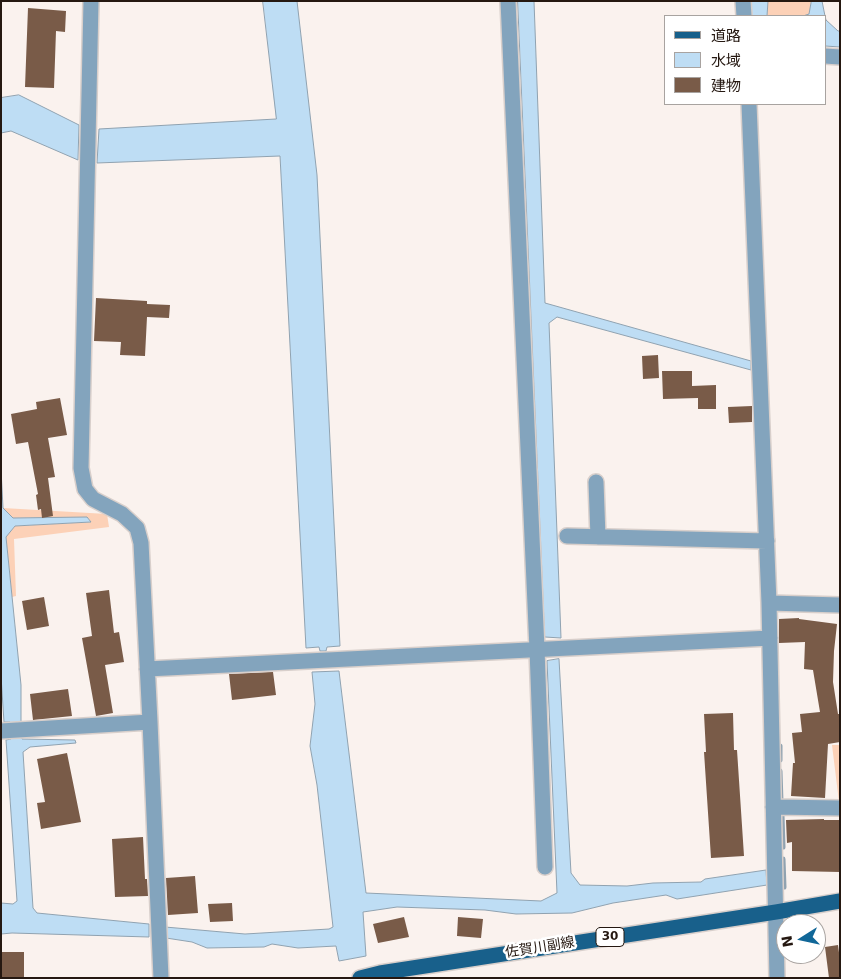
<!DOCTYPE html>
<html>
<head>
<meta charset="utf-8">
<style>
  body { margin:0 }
  #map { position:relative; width:841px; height:979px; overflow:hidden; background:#faf2ee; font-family:"DejaVu Sans","Noto Sans JP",sans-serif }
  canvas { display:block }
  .frame { position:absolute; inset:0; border:2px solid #251811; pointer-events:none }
  .legend { position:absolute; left:664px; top:15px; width:162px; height:90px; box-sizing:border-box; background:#fff; border:1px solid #a8a3a0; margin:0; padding:6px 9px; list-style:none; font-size:15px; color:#251811 }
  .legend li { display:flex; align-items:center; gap:10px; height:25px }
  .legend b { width:25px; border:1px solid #a8a3a0 }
  .north { position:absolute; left:776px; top:914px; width:50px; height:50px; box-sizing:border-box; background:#fff; border:1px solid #a8a3a0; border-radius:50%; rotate:260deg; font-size:14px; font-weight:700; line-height:20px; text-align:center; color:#251811 }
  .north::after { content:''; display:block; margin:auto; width:18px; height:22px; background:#116798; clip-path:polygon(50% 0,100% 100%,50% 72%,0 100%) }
</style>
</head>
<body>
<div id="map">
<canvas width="841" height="979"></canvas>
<div class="frame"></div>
<ul class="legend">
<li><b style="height:6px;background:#18608b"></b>道路</li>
<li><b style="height:14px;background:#beddf4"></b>水域</li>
<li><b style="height:14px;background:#795b48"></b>建物</li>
</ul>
<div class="north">N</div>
</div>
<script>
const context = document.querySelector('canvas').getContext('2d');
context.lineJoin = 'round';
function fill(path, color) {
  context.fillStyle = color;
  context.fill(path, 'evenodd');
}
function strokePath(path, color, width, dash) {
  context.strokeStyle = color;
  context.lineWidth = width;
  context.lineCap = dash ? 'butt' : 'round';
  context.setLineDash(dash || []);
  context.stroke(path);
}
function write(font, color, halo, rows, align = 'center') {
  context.font = font + ' "DejaVu Sans","Noto Sans JP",sans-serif';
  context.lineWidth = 5;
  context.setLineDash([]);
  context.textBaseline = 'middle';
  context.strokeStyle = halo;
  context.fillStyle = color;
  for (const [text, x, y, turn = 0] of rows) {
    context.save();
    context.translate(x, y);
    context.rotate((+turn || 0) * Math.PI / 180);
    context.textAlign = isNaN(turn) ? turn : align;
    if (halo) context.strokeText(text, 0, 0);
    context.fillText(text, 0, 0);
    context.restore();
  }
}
const green = new Path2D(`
  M768,1H811V2L809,15L803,16H767Z
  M3,508L107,514L109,527L14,539L16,596L12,597L6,536L15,526L91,522L87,517L13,518Z
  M832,745H840V802H839Z`);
const water = new Path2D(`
  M263,1H297L317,175L340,646L327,647L326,651H320L319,647L306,648L280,156L97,163L99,129L276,119Z
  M518,1H534L545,303L751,361V370L557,317L549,323L561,638L545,637Z
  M750,1H768L767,16H751Z
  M811,1H822L825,16H803L809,14L811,3Z
  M825,16L826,20L838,31H840V47L825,46Z
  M19,95L79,125L78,160L11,131L1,133V98Z
  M1,469L3,508L13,518L87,517L91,522L15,526L6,537L21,685V720L22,739L75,740L76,743L30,747L23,752L33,908L37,913L149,924V937L12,933L1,934V903L13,904L17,901L6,740L11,739L10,722H4L1,676Z
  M559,659L571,873L580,885L627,886L653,883L701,882L705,879L766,870L767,885L677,899L666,895L613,903L572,913L516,914L485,910L397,907L363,912L366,956L339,961L336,946L298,948L272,944L264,947L207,948L192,942L166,938L165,927L245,934L329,929L333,927L317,785L310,746L315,704L312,672L339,671L366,893L541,901L557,893L547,661Z`);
const stream = new Path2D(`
  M780,746V760
  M780,771L781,802
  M782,815L783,847
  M783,859L784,887`);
const building = new Path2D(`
  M28,8L66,11L65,32L56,31L54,88L25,87Z
  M96,298L147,301V304L170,305L169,318L147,317L145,356L120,355L121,342L94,341Z
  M658,355L659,378L643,379L642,356Z
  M662,371H692V386L716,385V409H698V398L663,399Z
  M60,398L67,435L48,438L55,477L48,478L53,516L42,518L41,509L38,510L36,495L38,494L28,442L16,444L11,414L37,409L36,402Z
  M752,406V422L729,423L728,407Z
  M109,590L114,633L119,632L124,662L105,665L113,713L96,716L82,638L92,636L86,593Z
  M44,597L49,626L27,630L22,601Z
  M799,618V619L837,624L834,651L833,682L838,714H840V742L828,744L825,798L791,796L793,763H795L792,733L802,732L800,714L820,712L813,670L804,669L805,642L779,643V619Z
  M273,672L276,695L232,700L229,674Z
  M68,689L72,716L33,720L30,694Z
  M733,713L734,750H737L744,856L711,858L704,752H706L704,714Z
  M67,753L81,822L41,829L37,803L45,802L37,759Z
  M824,819V820H840V872L792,871V842L787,843L786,820Z
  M143,837L145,879H147L148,896L115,897L112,839Z
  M195,876L198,913L168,915L166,878Z
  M232,903L233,921L210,922L208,904Z
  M404,917L409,937L378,943L373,924Z
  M458,917L483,919L481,938L457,936Z
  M838,945L840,960V978H829L825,947Z
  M1,952H24V978H1Z`);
const minor = new Path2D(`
  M91,1L81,468L85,489L93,499L122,514L137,528L141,543L150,722L161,978
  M508,1L537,649L545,867
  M743,1L744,16
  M825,56L840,57
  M749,104L769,603L777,978
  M596,482L598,537
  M567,536L767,541
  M769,603L840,605
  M147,669L770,638
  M1,731L150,722
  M773,807L840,808`);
const major = new Path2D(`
  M360,978L380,973L776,912L840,901`);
const shields = [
  [610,937,28]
];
const shieldNames = [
  ["30",610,937]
];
const streetNames = [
  ["佐賀川副線",540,948,-9]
];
fill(green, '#fcd1b7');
fill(water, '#beddf4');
strokePath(water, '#90a2b0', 1);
strokePath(stream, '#90a2b0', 5);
fill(building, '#795b48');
strokePath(minor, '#d8cfcb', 18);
strokePath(major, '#d8cfcb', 18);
strokePath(minor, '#83a4bd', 15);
strokePath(major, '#18608b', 15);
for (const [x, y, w] of shields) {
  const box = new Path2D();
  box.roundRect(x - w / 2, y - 9.5, w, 19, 4);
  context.fillStyle = '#fff';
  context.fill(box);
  strokePath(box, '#251811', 1);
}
write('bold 12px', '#251811', null, shieldNames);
write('14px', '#251811', '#fff', streetNames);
</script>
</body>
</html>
